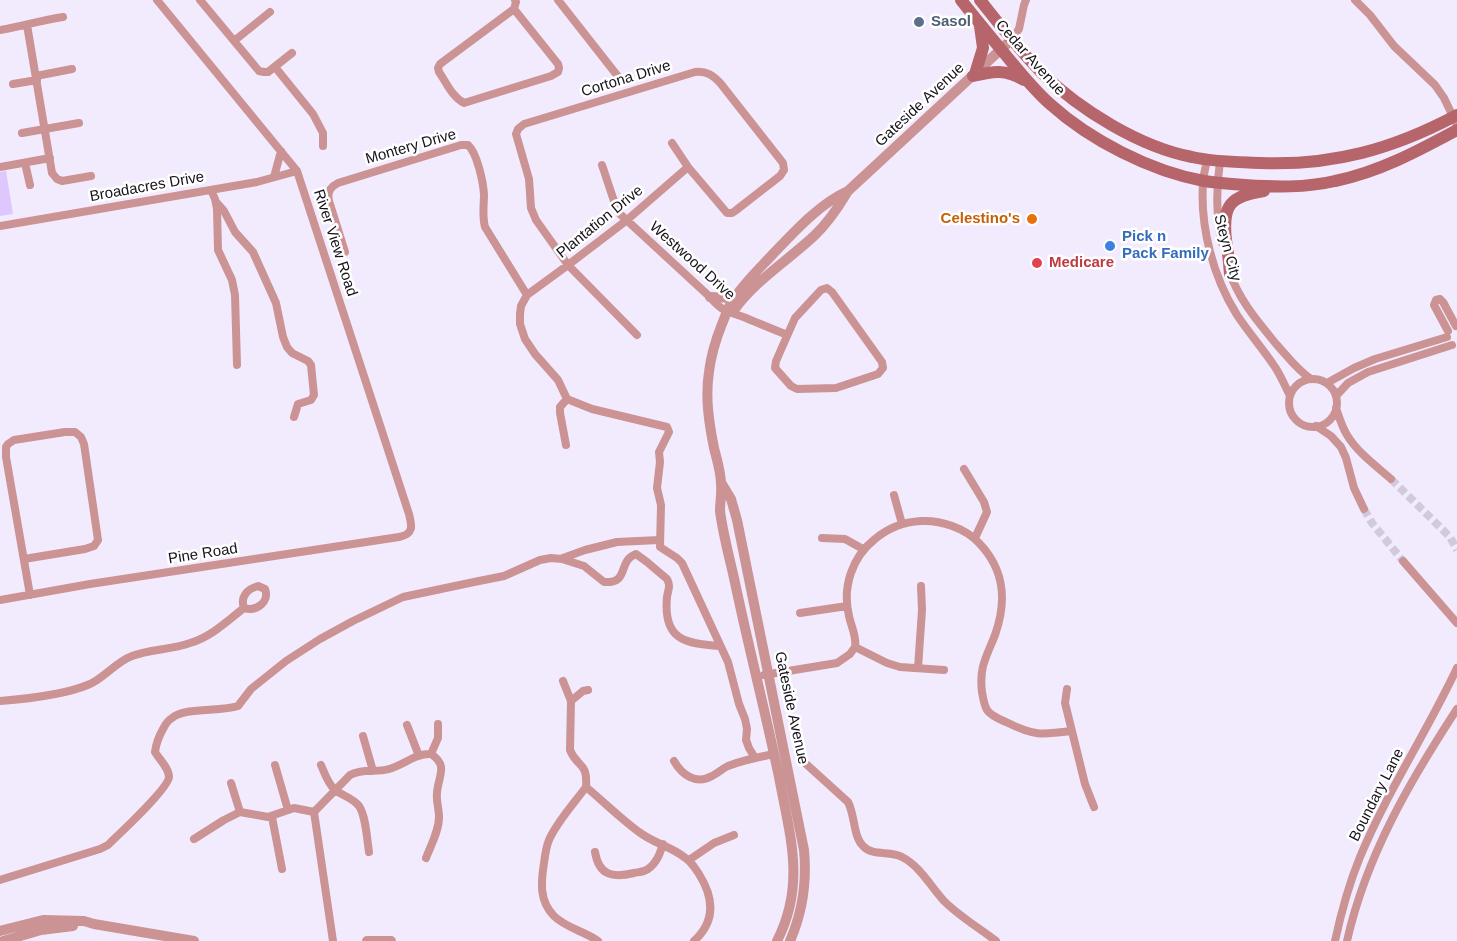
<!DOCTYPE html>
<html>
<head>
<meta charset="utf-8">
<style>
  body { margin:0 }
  canvas { display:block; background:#f2eafd }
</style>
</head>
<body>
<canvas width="1457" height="941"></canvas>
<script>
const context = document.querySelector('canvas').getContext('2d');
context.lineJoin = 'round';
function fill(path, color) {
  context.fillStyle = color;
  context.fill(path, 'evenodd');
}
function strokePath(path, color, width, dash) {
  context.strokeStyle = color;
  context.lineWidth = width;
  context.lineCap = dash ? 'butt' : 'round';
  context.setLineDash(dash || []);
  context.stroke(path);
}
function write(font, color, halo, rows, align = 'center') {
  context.font = font + ' Arial,sans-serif';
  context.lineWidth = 5;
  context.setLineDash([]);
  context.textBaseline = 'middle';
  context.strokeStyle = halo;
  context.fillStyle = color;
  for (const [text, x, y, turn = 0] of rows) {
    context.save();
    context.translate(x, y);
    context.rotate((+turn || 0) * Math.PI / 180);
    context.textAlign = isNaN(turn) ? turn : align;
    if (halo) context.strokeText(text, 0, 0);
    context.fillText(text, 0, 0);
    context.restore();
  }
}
const green = new Path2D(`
  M6,171L13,214L0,216V172Z`);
const minorTunnel = new Path2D(`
  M1391,479L1444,531L1450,537L1457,550
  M1364,509L1372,523L1403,561`);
const minor = new Path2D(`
  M200,0L259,71L264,72H268L292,53
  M558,0L620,79
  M1355,0L1370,15L1394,46L1435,85L1444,98L1457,125
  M514,9L440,64L438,68L439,72C446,82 452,97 464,103L551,76L558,72L559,68L558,64L514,9L516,2L515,0
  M27,25L52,173L57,179L62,181L91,176
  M0,30C21,27 41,20 63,17
  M1011,40L1019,29L1024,5L1026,0
  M234,41L270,12
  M275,67L313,114L323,133V146
  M36,76L72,69
  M13,84L37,80
  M22,133L79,123
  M1207,160C1206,167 1203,175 1203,183C1200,227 1213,277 1237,315C1249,333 1263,349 1275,367C1281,376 1285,386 1290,396
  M1220,162C1216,189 1216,216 1222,243
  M25,163L30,185
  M602,165L615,204L620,214L710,297C723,313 729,311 746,318C760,324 773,329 787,335
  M0,167L50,158
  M688,167L627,220L568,265L527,295L521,306L520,314V324L525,339L535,354L558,380L567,399L592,409L667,427L669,432L659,452L660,462L657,488L661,505L660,547L677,558L682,563L728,662L739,704L745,719L747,729L746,740L749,748L755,758
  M274,177L281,151
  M211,190L215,199L217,209L218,250L232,280L235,295L237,365
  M216,202L224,211L235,232L253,252L276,303L283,337L287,347L292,353L308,361L311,365L314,395L311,400L298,404L294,417
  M0,226L257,182L297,171
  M345,252L329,201C327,192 330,187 338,183L461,145H468C477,153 483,181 484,194C484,205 482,216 485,227L527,295
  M1229,270C1238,299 1258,322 1277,345C1288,357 1297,370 1311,379
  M827,288L832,292L882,362L883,368L878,374L836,388L797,389L791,386L775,368L776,361L795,318L821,290Z
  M1448,331L1434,305L1436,300L1440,299L1443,302L1456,326
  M637,335L568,265L536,220L531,208L529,179L516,134L518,129L524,124L695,72C707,71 713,75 721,84L783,163L784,170L780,176L735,211L732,213H727L688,167L672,143
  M1289 403a24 24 0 1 1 48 0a24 24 0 1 1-48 0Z
  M1327,383L1354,368L1375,359L1447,337
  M1336,396L1348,383L1368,372L1452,345
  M1336,408C1339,417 1342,427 1347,435C1357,452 1376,466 1391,479
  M1316,426L1331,436L1341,447L1346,458L1354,488L1364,509
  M566,445L560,413V407L567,399
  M964,469L984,502L987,512L975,538
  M894,495L902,524
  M822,538L845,539L863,549
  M563,558L585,550L617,542L659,540
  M24,559L85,549L94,546L98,540L84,444L81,437L75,432H65L14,440L8,444L6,447V457L30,595
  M1403,561L1457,623
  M0,600L90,584L399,537C414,534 412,526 409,514L297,171L157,0
  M800,613L847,606
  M855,647C857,637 851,626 849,616C842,587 852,557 875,539C888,528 904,522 921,521C941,520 965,528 979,543C1005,570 1007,601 995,635C986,658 979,667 982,692C983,698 984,705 987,710C991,716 999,719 1006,722C1034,736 1041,735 1072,731
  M855,647L887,663L900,667L944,670
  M918,668L922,610L921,586
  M764,675L837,663L850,654L855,647
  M563,681L571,701L570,750C577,768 588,761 586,787
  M1067,689L1065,703L1085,784L1094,807
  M0,701C26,699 67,694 90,684C105,677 116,662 132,656C150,649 171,650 190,643C211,637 227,621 244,608C256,612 270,602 265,589L258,586C247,589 240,597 244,608
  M571,701L583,691L588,690
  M407,725L419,756
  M363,736L373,771
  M431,754L438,738V724
  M674,761C682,775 696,785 712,776C718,773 722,769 728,766C743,760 759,757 774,754
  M805,763L848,802C855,815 853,836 863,846C873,857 890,850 902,857C920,866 931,887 944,901C959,916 979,928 996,941
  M275,765L288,810
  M321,765C325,774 328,784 335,790C343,796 353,798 359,806C366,816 367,840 369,852
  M231,783L240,812
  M586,787C604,802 621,819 639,832C653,843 670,846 684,857C691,861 695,868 699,874C714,898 716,921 694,941
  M586,787C575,802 556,823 549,840C546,847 545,855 544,863C541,882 539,901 554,916C566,928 584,931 598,941
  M314,812L350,775C363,768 376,773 389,769C404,765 416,753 431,754
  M314,812L333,941
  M272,817L282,869
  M194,839L224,820L240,812L268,817L294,808L314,812
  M595,852C599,876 613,878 634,873C639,872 644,872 648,869C657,863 660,853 663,844
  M426,858C431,845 439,831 439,817C439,809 436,801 437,793C438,776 449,766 431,754
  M689,860L714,843L734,835
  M0,880L100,849L108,845C119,834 168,789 169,777C169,768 159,759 155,752C156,744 159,736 163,729C165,725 168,720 172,718C184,707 220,712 238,706L251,689L286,661L320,639L353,621L403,597L474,582L504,576L540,560L551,558L562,559L584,566L604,582C630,584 617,561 636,554L647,562L667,579C671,586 668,590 667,597C663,639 684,644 720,646
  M1335,941C1341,913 1349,884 1360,857C1387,792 1427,732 1457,668
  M1347,941C1366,856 1410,781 1457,709`);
const tertiary = new Path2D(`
  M710,297L734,298
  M734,310C756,280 787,261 814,236C828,223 838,208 848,191L1011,40
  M722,484L731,499L737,520L804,850C807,882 803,911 790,941
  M0,931L43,920L84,921L94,924L194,941
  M3,941L41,930L73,926
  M367,941H391
  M777,941C806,884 790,836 779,777C765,710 748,645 734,578C729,556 723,534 720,511C720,502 722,493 721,484C721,472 717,460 714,448C709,423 705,397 709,372C711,355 716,339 722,324C725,317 727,310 731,303C742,285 758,270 772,255C793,233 820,203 848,191`);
const secondary = new Path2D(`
  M961,0C975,18 990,36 1004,53C1019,71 1033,89 1050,104C1090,140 1150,171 1204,181C1217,183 1231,184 1245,185C1275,187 1305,188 1335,181C1379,172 1418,151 1457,130
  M980,0C1000,25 1019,50 1042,73C1080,110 1140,147 1192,157C1214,162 1237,162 1260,163C1333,166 1393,149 1457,115
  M975,74L983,48L980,26
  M973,76C994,71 1005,69 1024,80
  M1230,274C1229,262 1228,251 1226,240C1222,205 1230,196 1264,191`);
const markers = [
  [919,22,6,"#5c6f8a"],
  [1032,219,6,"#e8710a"],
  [1110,246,6,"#3f7fe0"],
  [1037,263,6,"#e0444e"]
];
const serviceNames = [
  ["Sasol",931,22]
];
const streetNames = [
  ["Cedar Avenue",1030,58,48],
  ["Cortona Drive",626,79,-17],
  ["Gateside Avenue",920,105,-43],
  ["Montery Drive",411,147,-16],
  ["Broadacres Drive",147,187,-10],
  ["Plantation Drive",600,222,-39],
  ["River View Road",335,243,72],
  ["Steyn City",1227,248,75],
  ["Westwood Drive",692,261,42],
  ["Pine Road",203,554,-9],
  ["Gateside Avenue",791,708,78],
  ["Boundary Lane",1377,795,-63]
];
const foodNames = [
  ["Celestino's",1020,219]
];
const shopNames = [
  ["Pick n",1122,237],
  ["Pack Family",1122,254]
];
const healthNames = [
  ["Medicare",1049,263]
];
fill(green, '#ddc7fc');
strokePath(minorTunnel, '#d1cadb', 8, [8, 4]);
strokePath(minor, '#cc9395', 8);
strokePath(tertiary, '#cc9395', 10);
strokePath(secondary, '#b6666a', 12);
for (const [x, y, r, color] of markers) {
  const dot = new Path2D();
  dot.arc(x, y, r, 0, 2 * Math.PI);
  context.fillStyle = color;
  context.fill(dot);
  strokePath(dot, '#fff', 2);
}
write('bold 15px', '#4e5e75', '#fff', serviceNames, 'left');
write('15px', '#15121a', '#fff', streetNames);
write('bold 15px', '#c56008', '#fff', foodNames, 'right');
write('bold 15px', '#366cbe', '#fff', shopNames, 'left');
write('bold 15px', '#be3a42', '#fff', healthNames, 'left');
</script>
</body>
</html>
